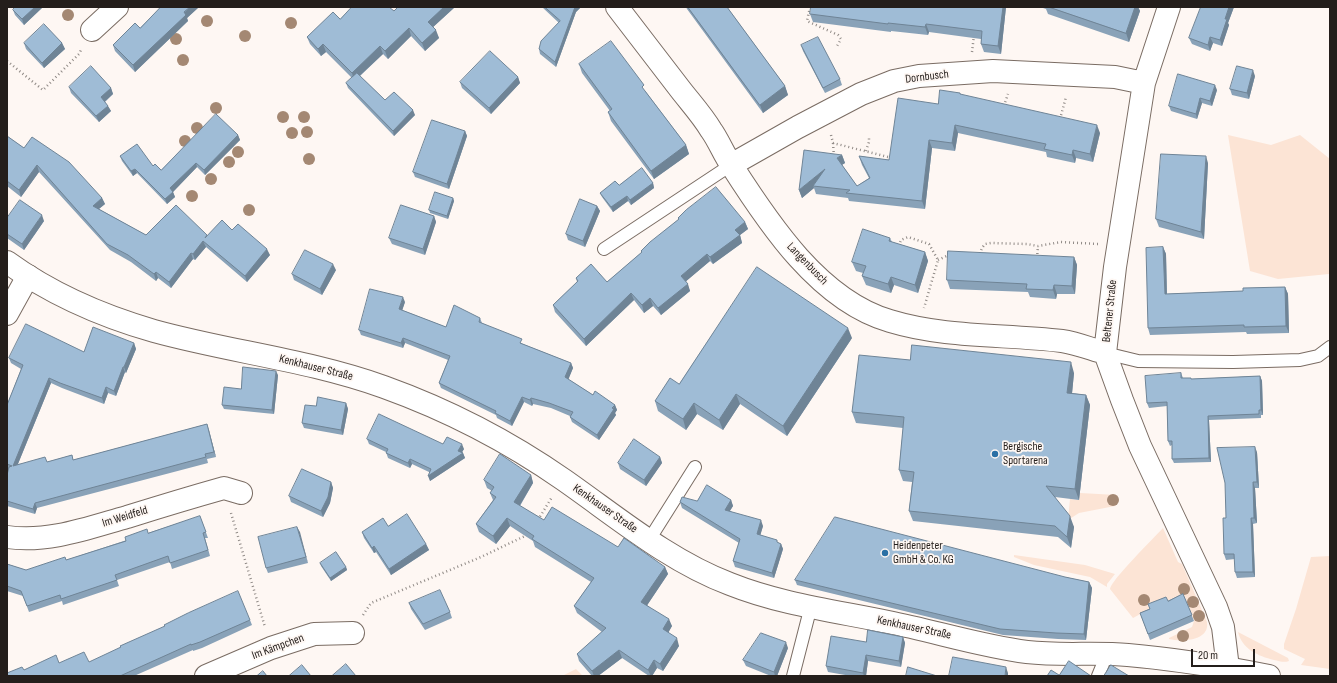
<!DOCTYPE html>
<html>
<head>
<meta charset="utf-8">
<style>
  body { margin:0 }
  #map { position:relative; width:1337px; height:683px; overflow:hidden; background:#fef7f3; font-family:"Sofia Sans Condensed",sans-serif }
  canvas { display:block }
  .frame { position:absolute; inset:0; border:8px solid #241e1b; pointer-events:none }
  .scale { position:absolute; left:1191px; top:649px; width:64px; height:18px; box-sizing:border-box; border:2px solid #241e1b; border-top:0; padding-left:5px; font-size:12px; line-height:14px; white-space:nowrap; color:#241e1b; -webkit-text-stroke:3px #fef7f3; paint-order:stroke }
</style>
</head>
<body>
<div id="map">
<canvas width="1337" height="683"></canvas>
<div class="frame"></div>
<div class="scale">20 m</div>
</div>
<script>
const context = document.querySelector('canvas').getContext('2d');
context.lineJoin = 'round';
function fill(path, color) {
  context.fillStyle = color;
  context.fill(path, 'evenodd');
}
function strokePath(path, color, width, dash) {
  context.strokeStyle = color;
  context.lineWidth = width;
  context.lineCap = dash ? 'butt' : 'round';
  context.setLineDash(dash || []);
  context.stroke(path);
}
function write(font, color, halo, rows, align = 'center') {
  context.font = font + ' "Sofia Sans Condensed",sans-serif';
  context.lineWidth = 3.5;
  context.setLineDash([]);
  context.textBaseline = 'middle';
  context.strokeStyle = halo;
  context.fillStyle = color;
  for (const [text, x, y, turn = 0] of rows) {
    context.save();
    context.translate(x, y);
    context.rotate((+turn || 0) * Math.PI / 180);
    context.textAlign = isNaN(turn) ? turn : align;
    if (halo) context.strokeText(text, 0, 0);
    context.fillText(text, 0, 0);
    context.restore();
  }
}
const green = new Path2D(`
  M1228,135L1271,145L1300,135L1330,159L1329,274L1278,279L1250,271Z
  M1080,493L1117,495L1118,497V503L1115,506L1079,513L1068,520L1070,499L1079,500Z
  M1163,528L1178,562L1182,564L1207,622C1210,641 1182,642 1169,639V638L1192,627L1194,621L1185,600L1173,605L1170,600L1159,604L1133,618L1110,589C1111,580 1154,538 1163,528Z
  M1014,555L1085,565L1115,574L1107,584V587L1090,577L1034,565L1014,557Z
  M1330,556V669L1301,665L1305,659L1284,649V644L1296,609L1311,557Z
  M1238,632L1288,658L1289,661C1284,663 1279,661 1274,660C1258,656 1242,649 1238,632Z
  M576,669L583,676H562Z`);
const path = new Path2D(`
  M810,7L807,21L838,35L841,39L836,48
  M972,52L974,35
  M7,61L43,90L79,54L82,48
  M1004,106L1008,94
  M1060,119L1066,97
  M831,135L833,143L892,158
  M833,143L834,157
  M866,151L869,142V137
  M899,246L901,240L908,237L929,244L938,260L924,308
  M980,254L982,248L985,244L991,243L1027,244L1038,246L1061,242L1098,244
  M1037,258L1038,246
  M938,260L940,259L951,254
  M231,513L265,627
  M538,520L552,497
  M363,615L371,603L481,557L527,535`);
const lane = new Path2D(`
  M604,249L731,165
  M1105,353L1138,361L1233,362L1300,360L1318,356L1330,347
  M649,540L695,467
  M793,676L811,606
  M1098,676L1107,654`);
const street = new Path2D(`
  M617,7C638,34 659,62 680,89C690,102 702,115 711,130C719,141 724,155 732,166C769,224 820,301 890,321C946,338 1004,334 1062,341C1076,343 1091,349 1105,353
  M1169,7L1144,83L1115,267L1105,353L1122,400L1140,446L1216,607L1223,627L1228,668
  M92,30L117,7
  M731,165L798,127L861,94L894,81L919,76L993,71L1115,77L1144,83
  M7,314L28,276
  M7,537C48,543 88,528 127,517C159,507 192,497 224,488L241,493
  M206,676L271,648L314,634L353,633`);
const secondary = new Path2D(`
  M7,262C51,294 102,316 154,331C230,352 309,360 384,387C448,410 508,441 564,480C617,517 669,561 730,584C780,604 835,611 888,622C934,631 980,646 1027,652C1061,656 1095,652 1128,655C1176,659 1223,667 1269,676`);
const trees = [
  [68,15],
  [207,21],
  [291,23],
  [245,36],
  [176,39],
  [183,60],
  [216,108],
  [283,117],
  [304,117],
  [197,128],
  [307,132],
  [292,133],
  [185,141],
  [238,152],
  [309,159],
  [229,162],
  [211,179],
  [192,196],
  [249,210],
  [1113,500],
  [1184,589],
  [1144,600],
  [1193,602],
  [1199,616],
  [1183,636]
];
const wall = new Path2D(`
  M43,7L24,25L15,15L13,10Z
  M161,7H199L187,18L188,21L135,72L115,51L113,45L140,28Z
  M398,7H455L433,27L439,38L425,51L411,36L388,59L383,54L360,76L385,100L415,115L394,136L348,88L346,83L352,78L326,52L321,56L310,44L307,37L340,19L394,11Z
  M542,7H581L576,12L556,67L540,54L539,49L559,23Z
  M686,7H727L785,86L788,95L763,113L687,9Z
  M1006,7L1001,54L984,52L981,44V39L929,32L928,35L891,31V32L813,22L810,14Z
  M1040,7H1138L1140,11L1129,42L1048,14L1046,9Z
  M1201,7H1234L1228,23L1229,25L1222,46L1213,43L1210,51L1192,44L1189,38Z
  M24,43H62L65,49L44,68L26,49Z
  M801,45L840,79L842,85L825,93L803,51Z
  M579,64L646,92L686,145L689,154L654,179L611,121L608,112L610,111L582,73Z
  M1255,76L1249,99L1232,95L1230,89Z
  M518,77L520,83L491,114L462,88L460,82Z
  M69,87L111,88L113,94L105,102L111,111L99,122L71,93Z
  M1217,90L1212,106L1202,103L1197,119L1171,111L1169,106Z
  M960,93L961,95L1100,133L1093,162L1076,158L1075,163L1047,157L1046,152L958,133L955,151L932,148L925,209L849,201L848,198L816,194L814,188L802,198L799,190L842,155L845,163L842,165L857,186L869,178L862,165L859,156L889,160L938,104Z
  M465,131L467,136L449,189L415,177L413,172Z
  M238,135L240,140L205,175L197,167L173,192L175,197L167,204L137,173L133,176L122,161L120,156L153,166L161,170Z
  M7,136L24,148L102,198L105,204L99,209L146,235L207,236L232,230L270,255L247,282L206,247L195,260L193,259L171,288L158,278L156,281L131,262L110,250L39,172L21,197L7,186Z
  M1208,163L1204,239L1159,227L1156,219Z
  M653,183L654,188L631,205L628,201L613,212L602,197L600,193Z
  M453,198L454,201L448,219L430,213L429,210Z
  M597,206L600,211L585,247L568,240L566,234Z
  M434,216L436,222L425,255L392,244L389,238Z
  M7,218L44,221L24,250L7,238Z
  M678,218L745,222L748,229L740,235L742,243L713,264L710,261L686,281L690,291L661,315L653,306L644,313L634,300L586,346L555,312L553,305L577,282L576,278L607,282L642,252L641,251L679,219Z
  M890,238L892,242L925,252L928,261L918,293L894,285L891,293L866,285L862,276L863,273L856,271L852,262Z
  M1163,247L1166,254L1167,294L1243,291L1285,287L1288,294L1289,333L1247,334L1246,332L1150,335L1148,328Z
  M1074,257L1077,265L1075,294H1057L1056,299L1030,297L1028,292L950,289L947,280Z
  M336,270L322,295L294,280L292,274Z
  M405,302L402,310L446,327L480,318L482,323L523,344L571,363L573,368L568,379L593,395L615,405L617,410L615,413L616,415L599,440L572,422L570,417V416L551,408L533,404L532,406L524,402L512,426L497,418L496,415L441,388L439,383L448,360L405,343L403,348L361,335L359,330Z
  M852,338L787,436L740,404L723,430L697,414L686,430L658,411L655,401L679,384Z
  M134,343L136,349L126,373L125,372L116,396L108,393L104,404L62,388L51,383L18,464L47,462L72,455L73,460L207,424L216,457L207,459L208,463L37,508L35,514L7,506V475L9,469H7V405L21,369L11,363L9,358L84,352Z
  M910,360L1074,373L1072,393L1086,395L1090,405L1079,500L1055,497L1074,527L1071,548L1058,537L913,521L909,511L912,482L903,481L899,470L903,428L856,423L852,412Z
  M1181,373L1183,378L1191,379L1260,376L1262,381L1263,415H1261V418L1209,420L1211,462L1174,463L1172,459V445L1170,446L1168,441L1167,406L1149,408L1147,403Z
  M278,375L274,414L224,409L222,405L241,389Z
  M346,403L348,409L343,435L304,428L302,423L316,406Z
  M367,439L443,444L464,449L462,452L463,453L465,458L430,481L429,472L412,464L410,468L388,458L386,452L369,444Z
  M1257,452L1259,488H1255L1257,523L1253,524L1255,577L1237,578L1235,572V559L1226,560L1224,554L1226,518Z
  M660,457L662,463L646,486L620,469L618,463Z
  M531,475L533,483L520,506L544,520L618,547L665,567L668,574L647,605L672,626L668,632L679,646L663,671L657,668L652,676H649L622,658L598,676H592L579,661L577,654L602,632L577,613L574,606L591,582L535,547L533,541L510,526L496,544L479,532L476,524L493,500L490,493L492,491L487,488L484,480Z
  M331,482L333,488L330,503L323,517L291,502L289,496Z
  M731,500L733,506L730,511L763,526L760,535L781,544L783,549L774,578L735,567L733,561L739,543L682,508L680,502Z
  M200,516L208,538H205L210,556L172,569L170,562L117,580L119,586L63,605L62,601L29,612L23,596L7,591V564L26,570L66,560Z
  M388,526L426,544L429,550L391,575L376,552L374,553L364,538L362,532Z
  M297,527L308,563L268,573L266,568Z
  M320,563L346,567L347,570L331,581L321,566Z
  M1065,577L1089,582L1092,588L1086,640L1058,639L1003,635L797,585L795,580Z
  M1183,594L1194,621L1150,640L1140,613Z
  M409,603L450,612L452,618L425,630L411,609Z
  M250,620L252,625L202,648L193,651V650L134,676H7L24,670L59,663L89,662Z
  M903,637L905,643L901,667L868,661L866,676H851L828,672L826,666L866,642Z
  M788,648L777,676H771L746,666L743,660Z`);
const shadedWall = new Path2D(`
  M35,7H43L24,25L22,19Z
  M190,7H199L187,18L188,21L135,72L133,65Z
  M444,7H455L431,29L428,22Z
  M575,7H581L576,12L556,67L555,62Z
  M1003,7H1006L1001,54L998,46Z
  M1135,7H1138L1140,11L1129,42L1126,33Z
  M1229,7H1234L1228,23L1229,25L1222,46L1220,40L1225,19Z
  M926,24L929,32L928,35L925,27Z
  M409,28L411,36L388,59L385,51Z
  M436,30L439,38L425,51L422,43Z
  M1210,37L1213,43L1210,51L1208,45Z
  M62,43L65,49L44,68L42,63Z
  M323,44L326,52L321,56L318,49Z
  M380,46L383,54L354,81L352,73Z
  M1253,70L1255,76L1249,99L1247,93Z
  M518,77L520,83L491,114L489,108Z
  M1215,85L1217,90L1212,106L1210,101Z
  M785,86L788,95L763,113L760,105Z
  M111,88L113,94L103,103L101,97Z
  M1200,98L1202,103L1197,119L1196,114Z
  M108,106L111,111L99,122L96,116Z
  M413,110L415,115L394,136L393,131Z
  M955,125L958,133L955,151L952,143Z
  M1097,125L1100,133L1093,162L1090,154Z
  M465,131L467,136L449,189L447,184Z
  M238,135L240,140L205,175L204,170Z
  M929,140L932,148L925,209L922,201Z
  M686,145L689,154L654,179L651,171Z
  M1073,150L1076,158L1075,163L1072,155Z
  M842,155L845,163L840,166L837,158Z
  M1206,156L1208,163L1204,239L1201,232Z
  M196,163L197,167L172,193L170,188Z
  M37,165L39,172L21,197L19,190Z
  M135,169L137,173L133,176L131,171Z
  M825,169L813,186L814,188L802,198L799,190Z
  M653,183L654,188L631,205L630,200Z
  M173,192L175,197L167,204L165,199Z
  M627,196L628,201L613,212L611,207Z
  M102,198L105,204L95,212L93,206Z
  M453,198L454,201L448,219L447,216Z
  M597,206L600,211L585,247L583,241Z
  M42,215L44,221L24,250L22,244Z
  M434,216L436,222L425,255L423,249Z
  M745,222L748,229L740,235L742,243L713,264L710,257L735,230Z
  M203,241L206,247L195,260L193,254Z
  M1163,247L1166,254L1167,301L1165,294Z
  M267,249L270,255L247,282L245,276Z
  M925,252L928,261L918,293L915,285Z
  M191,253L193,259L171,288L169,282Z
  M707,254L710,261L684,283L681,276Z
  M1074,257L1077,265L1075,294L1072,286Z
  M333,264L336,270L322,295L320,289Z
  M156,272L158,278L156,281L154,274Z
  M891,277L894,285L891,293L888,284Z
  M688,284L690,291L661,315L658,308Z
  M1054,285L1057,294L1056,299L1053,290Z
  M1285,287L1288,294L1289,333L1286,326Z
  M631,293L634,300L586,346L584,339Z
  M403,297L405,302L401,314L399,309Z
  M650,298L653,306L644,313L642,305Z
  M848,328L852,338L787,436L783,426Z
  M403,338L405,343L403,348L401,343Z
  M134,343L136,349L126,373L124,367Z
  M1071,362L1074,373L1071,404L1067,393Z
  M571,363L573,368L567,383L565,377Z
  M123,367L125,372L116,396L114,391Z
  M276,371L278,375L274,414L272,410Z
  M1260,376L1262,381L1263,415L1261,410Z
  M49,378L51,383L15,471L13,466Z
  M106,387L108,393L104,404L102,398Z
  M736,394L740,404L723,430L719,420Z
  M1086,395L1090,405L1079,500L1075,489Z
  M522,397L524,402L512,426L510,421Z
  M531,398L533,404L532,406L530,400Z
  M346,403L348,409L343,435L341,430Z
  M694,403L697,414L686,430L683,419Z
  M615,405L617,410L615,413L616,415L599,440L597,435Z
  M1208,416L1209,420L1211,462L1209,458Z
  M207,424L209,430L216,457L214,452Z
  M462,444L464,449L461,454L463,453L465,458L430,481L428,476L458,451Z
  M1255,447L1257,452L1259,488L1257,482Z
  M660,457L662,463L646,486L644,480Z
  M410,459L412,464L410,468L408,463Z
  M531,475L533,483L517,510L514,502Z
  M331,482L333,488L330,503L323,517L321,511Z
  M1253,482L1255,488L1257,523L1254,518Z
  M731,500L733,506L727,515L725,510Z
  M35,503L37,508L35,514L33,509Z
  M1070,516L1074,527L1071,548L1067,537Z
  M507,518L510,526L496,544L493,536Z
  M1251,518L1253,524L1255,577L1253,572Z
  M761,520L763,526L759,540L757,534Z
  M297,527L300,532L308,563L306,557Z
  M426,544L429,550L391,575L389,569Z
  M781,544L783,549L774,578L772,573Z
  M374,546L376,552L374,553L372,548Z
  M346,567L347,570L331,581L330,578Z
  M665,567L668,574L644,610L641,602Z
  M1089,582L1092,588L1086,640L1084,634Z
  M669,619L672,626L666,637L663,629Z
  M903,637L905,643L901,667L899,661Z
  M677,638L679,646L663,671L660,664Z
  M786,642L788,648L777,676H775L774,672Z
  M619,650L622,658L598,676H594L592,671Z
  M866,655L868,661L866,676H864L863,673Z
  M654,660L657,668L652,676H651L648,670Z
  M1006,667L1008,673V676H1005Z`);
const building = new Path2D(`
  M15,7H35L22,19L13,10Z
  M161,7H190L184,12L186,15L133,65L113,45L135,23L140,28Z
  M352,7H389L394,11L398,7H444L428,22L436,30L422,43L409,28L385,51L380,46L352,73L323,44L318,49L307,37L333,12L340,19Z
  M545,7H575L555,62L539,49L541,41L560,21Z
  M688,7H727L785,86L760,105Z
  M811,7H1003L998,46L981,44L982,31L926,24L925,27L888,23V24L810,14Z
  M1049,7H1135L1126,33Z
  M1201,7H1229L1225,19H1227L1220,40L1210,37L1208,45L1189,38Z
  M44,24L62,43L42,63L24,43Z
  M818,37L840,79L823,88L801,45Z
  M611,41L644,85L642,87L686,145L651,171L608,112L612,109L579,64Z
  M490,51L518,77L489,108L460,82Z
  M91,66L111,88L101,97L108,106L96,116L69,87Z
  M1237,66L1253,70L1247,93L1230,89Z
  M357,73L385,100L394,92L413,110L393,131L346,83Z
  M1178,74L1215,85L1210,101L1200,98L1196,114L1169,106Z
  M940,90L960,93V94L1097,125L1090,154L1073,150L1072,155L1044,149L1046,144L955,125L952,143L929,140L922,201L846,193L850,190L813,186L825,169L799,190L804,150L842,155L837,158L857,186L870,178L859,156L889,160L898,98L938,104Z
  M216,114L238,135L204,170L196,163L170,188L173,192L165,199L135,169L131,171L120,156L137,144L153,166L155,164L161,170Z
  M432,120L465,131L447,184L413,172Z
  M7,136L24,148L32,137L69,162L102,198L93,206L146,235L176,205L207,235L205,238L222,220L232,230L238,224L267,249L245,276L203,241L193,254L191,253L169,282L156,272L154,274L128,255L107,244L37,165L19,190L7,181Z
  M1161,154L1206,156L1201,232L1156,219Z
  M642,168L653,183L630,200L627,196L611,207L600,193L615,181L619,185Z
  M716,187L745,222L735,230L740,235L710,257L707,254L681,276L688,284L658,308L650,298L642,305L631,293L584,339L553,305L578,281L576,278L591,264L607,282L642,252L641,251L650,242L679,219L678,218L686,210Z
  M435,192L453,198L447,216L429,210Z
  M580,199L597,206L583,241L566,234Z
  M20,200L42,215L22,244L7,234V218Z
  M401,205L434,216L423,249L389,238Z
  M863,229L890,238L889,241L925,252L915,285L891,277L888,284L862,276L866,266L852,262Z
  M1163,247L1165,294L1243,291V288L1285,287L1286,326L1244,327V325L1148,328L1146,248Z
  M305,250L333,264L320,289L292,274Z
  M948,251L1074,257L1072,286L1054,285L1053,290L1026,289L1027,284L947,280Z
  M757,267L848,328L783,426L736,394L719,420L694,403L683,419L655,401L670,378L679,384Z
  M370,289L403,297L399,309L446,327L454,305L480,318L479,322L522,339L520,343L571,363L565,377L593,395L595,391L615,405L612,408L614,409L597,435L570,417L573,412L549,403L531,398L530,400L522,397L510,421L495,413L496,411L439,383L450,356L403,338L401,343L359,330Z
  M26,324L84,352L93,327L134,343L124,367H123L114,391L106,387L102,398L60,383L49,378L13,466L45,457L47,462L72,455L73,460L207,424L214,452L205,454L206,457L35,503L33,509L7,501V475L9,467L12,466L7,464V405L23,365L9,358Z
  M912,345L1071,362L1067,393L1086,395L1075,489L1046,486L1070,516L1067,537L1055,526L909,511L914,472L899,470L904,417L852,412L859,355L910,360Z
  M243,367L276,371L272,410L222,405L224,387L241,389Z
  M1181,373V378H1191V379L1260,376L1261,410H1259V414L1208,416L1209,458L1172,459V441H1168L1167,402L1147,403L1145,376Z
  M318,397L346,403L341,430L302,423L305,405L316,406Z
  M379,414L443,444L447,437L462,444L458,451L463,453L428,476L431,469L410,459L408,463L386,453L388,449L367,439Z
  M634,439L660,457L644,480L618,463Z
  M1255,447L1257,482H1253L1254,518H1251L1253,572H1235L1234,554H1224L1223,518H1226L1225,483L1217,448Z
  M500,454L531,475L514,502L544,520L552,507L618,547L624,538L665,567L641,602L669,619L663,629L677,638L660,664L654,660L648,670L619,650L592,671L577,654L606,628L574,606L594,578L532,539L534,536L507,518L493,536L476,524L496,497L490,493L494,487L484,480Z
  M302,469L331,482L328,497L321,511L289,496Z
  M707,485L731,500L725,510L761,520L757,534L777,540V542L781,544L772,573L733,561L740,539L680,502L682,497L697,501Z
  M407,514L426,544L389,569L374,546L372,548L362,532L383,518L388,526Z
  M200,516L206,532L203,533L208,550L170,563L168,556L115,575L117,580L61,599L60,595L27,606L21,591L7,586V564L26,570L65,557L66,560L126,541L125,537L147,529L148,533Z
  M835,517L1065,577L1089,582L1084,634L1056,633L1000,629L795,580Z
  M297,527L306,557L266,568L258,537Z
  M336,552L346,567L330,578L320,563Z
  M440,590L450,612L423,624L409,603Z
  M238,591L250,620L200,642L191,645V644L120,676H7V673L22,667L24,670L56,655L59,663L84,652L89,662L121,647L120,646L165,626L164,625L188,613Z
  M1183,594L1192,615L1148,634L1140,613L1150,609L1148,604L1166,597L1168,601Z
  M868,630L903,637L899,661L866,655L863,673L826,666L831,636L866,642Z
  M761,633L786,642L774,672L743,660Z
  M953,657L1006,667L1005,676H949Z
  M1069,661L1091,676H1047L1051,670L1059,675Z
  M346,664L356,676H332Z
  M302,665L311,676H289Z
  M1111,665L1129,676H1104Z
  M908,667L937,676H906Z
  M263,671L267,676H257Z`);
const markers = [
  [995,454,4,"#2b70a5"],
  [885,553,4,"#2b70a5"]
];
const streetNames = [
  ["Dornbusch",927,77,-7],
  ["Langenbusch",807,264,46],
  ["Beltener Straße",1110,311,-84],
  ["Kenkhauser Straße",316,368,14],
  ["Kenkhauser Straße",605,509,35],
  ["Im Weidfeld",125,517,-17],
  ["Kenkhauser Straße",914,628,12],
  ["Im Kämpchen",278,647,-20]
];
const poiNames = [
  ["Bergische",1003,447],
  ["Sportarena",1003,461],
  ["Heidenpeter",893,546],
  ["GmbH & Co. KG",893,560]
];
fill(green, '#fce4d5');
strokePath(lane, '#7a6c63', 14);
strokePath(street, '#7a6c63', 24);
strokePath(secondary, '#7a6c63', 24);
strokePath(path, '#918b87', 2.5, [1, 3]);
strokePath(lane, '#fff', 12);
strokePath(street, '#fff', 22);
strokePath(secondary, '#fff', 22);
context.fillStyle = '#a48873';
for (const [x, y] of trees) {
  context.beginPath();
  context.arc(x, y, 6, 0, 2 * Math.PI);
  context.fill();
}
fill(wall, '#89a2b8');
fill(shadedWall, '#6f8496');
fill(building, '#9fbcd6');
strokePath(building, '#6f8496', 1);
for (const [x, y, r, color] of markers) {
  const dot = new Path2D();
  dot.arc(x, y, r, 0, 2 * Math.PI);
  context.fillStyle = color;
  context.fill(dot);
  strokePath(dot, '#fef7f3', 1.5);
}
write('12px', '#241e1b', '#fef7f3', streetNames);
write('12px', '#241e1b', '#fef7f3', poiNames, 'left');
</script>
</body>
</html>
